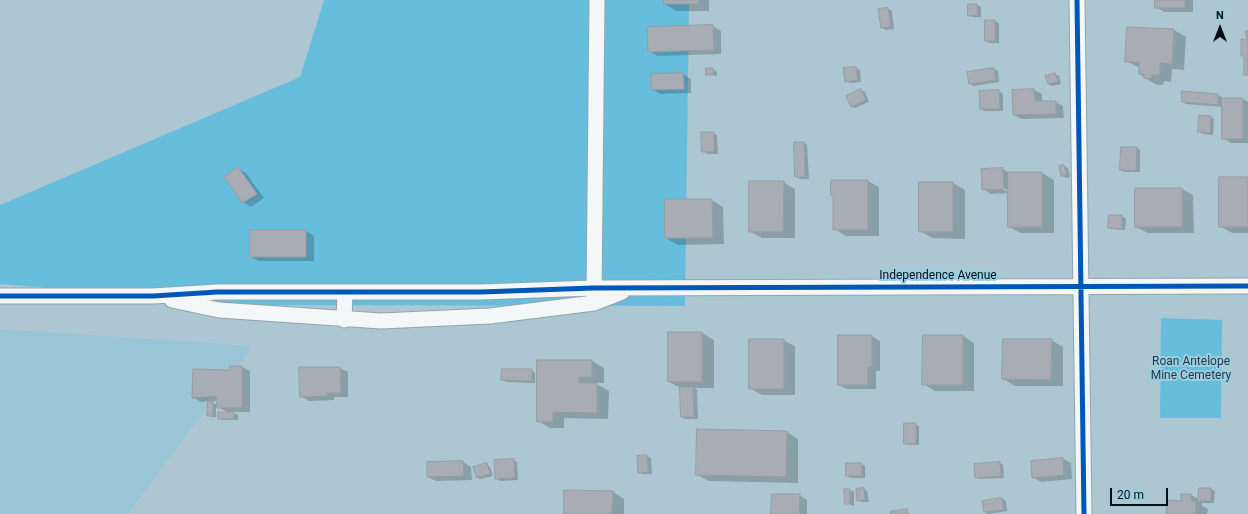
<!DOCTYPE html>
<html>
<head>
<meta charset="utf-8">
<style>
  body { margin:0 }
  #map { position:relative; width:1248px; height:514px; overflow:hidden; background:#acc7d2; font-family:Roboto,sans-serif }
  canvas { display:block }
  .north { position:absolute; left:1200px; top:8px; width:40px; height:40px; -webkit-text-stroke:3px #9dcde1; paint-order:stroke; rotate:0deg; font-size:11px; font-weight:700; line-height:16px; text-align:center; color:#011017 }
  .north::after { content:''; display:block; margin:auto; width:14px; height:18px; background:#011017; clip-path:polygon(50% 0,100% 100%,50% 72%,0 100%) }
  .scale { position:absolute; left:1110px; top:488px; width:58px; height:18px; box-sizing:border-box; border:2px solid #011017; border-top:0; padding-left:5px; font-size:12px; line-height:14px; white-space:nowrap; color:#011017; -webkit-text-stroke:3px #9dcde1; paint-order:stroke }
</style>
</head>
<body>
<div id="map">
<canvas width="1248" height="514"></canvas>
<div class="north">N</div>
<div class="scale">20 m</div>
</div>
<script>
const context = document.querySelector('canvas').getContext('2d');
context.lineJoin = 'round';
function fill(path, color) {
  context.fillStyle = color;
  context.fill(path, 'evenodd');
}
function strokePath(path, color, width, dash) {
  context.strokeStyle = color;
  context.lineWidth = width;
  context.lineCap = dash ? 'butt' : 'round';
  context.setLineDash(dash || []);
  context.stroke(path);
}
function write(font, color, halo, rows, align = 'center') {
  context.font = font + ' Roboto,sans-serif';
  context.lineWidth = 4;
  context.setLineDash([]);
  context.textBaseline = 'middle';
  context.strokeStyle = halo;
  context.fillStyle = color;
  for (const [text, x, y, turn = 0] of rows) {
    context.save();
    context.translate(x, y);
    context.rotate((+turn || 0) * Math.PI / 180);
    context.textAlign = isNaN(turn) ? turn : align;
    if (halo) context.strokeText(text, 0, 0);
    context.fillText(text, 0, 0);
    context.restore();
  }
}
const built = new Path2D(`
  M0,329L252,346L128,514H0Z`);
const green = new Path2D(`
  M324,0H689L685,306L256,305L0,284V205L300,77Z
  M1161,318L1222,320L1221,418H1160Z`);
const shadow = new Path2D(`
  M665,0H709V11H676L665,4Z
  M1156,0H1193V12H1164L1156,7Z
  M977,5L981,7V17H973L969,15Z
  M888,9L892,11L894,29L886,30L882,28Z
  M986,21H995L999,23V43H990L986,41Z
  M713,26L721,31V54L657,56L649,51Z
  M1128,28L1174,30L1186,37L1184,70L1172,69L1171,82L1164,81L1163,85H1157L1145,78L1140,74V68L1126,61Z
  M856,68L860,70L861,82L850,83L846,81Z
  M713,69L717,72V76L707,74Z
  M994,69L998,71L999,82L973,86L970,83Z
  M683,74L691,79V93L660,94L652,89V75Z
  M1055,74L1059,76L1061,84L1052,86L1048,84Z
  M861,90L865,92L869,102L855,108L851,106Z
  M1034,90L1042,94V102H1055L1063,106L1064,118L1022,119L1014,115Z
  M999,91L1003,94V111H984L981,109L980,92Z
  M1218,95L1222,97V99H1243L1248,102V143H1231L1223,138V107L1186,104L1183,102Z
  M1211,117L1214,119L1213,135L1203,134L1199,132Z
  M713,133L717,135L718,154H707L703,151Z
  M804,143L807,145L809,179H800L796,177Z
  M1137,148L1140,150V172H1125L1121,170Z
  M1064,166L1068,168L1070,177L1066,178L1062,176Z
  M238,169L246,173L264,198L251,207L243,202L225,177Z
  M1002,169L1010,173H1042L1054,180V233H1021L1009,227V191L1000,186L999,187L1009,193L991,194L983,189Z
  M1248,178V233H1232L1220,226Z
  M868,181L879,187V236H846L834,229Z
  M783,182L795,189V238H762L750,231Z
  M920,183H953L965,190V239L932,238L920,231Z
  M1182,189L1193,195L1194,233H1148L1136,227Z
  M712,200L723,207L724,244L678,245L666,238Z
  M1122,216L1126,219L1125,230L1113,229L1109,227Z
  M251,231H306L314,236V261H259L251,257Z
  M702,333L714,340V388H694L697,390L698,419H685L682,417L681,388L669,382Z
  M839,336H872L880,341V371H876V389H847L839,385Z
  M963,336L974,343V391H935L923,384Z
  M783,340L795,346V395H762L750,388Z
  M1051,340L1063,347V386H1015L1003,379Z
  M592,361L604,368V383H595L609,391L608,419L564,418V428H550L538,421Z
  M231,367H242L250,371V412H232L238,415V420H223L219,418L229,413L216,406V417H212L208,415L209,401L201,402L193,397L231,371ZM210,401H218V406Z
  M340,368L348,372V397H334V400L309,401L301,396Z
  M532,370L535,373V383L506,382L502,379Z
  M915,424L919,426V445H909L905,443Z
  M787,432L798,439V483L709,481L697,475Z
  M638,456H647L651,458L652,474H643L639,472Z
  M1063,459L1071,463L1072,479L1041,482L1033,477Z
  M513,460L517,462L518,480L500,481L496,478Z
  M463,462L471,467L472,480L436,481L428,477V463Z
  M1000,463L1003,465L1004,478L980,479L976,477Z
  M487,464L490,467L493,476L481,479L477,477Z
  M861,464L865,466V478H851L847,476Z
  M864,489L867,491L869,502H862L858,500Z
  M1200,489H1211L1215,491L1214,503H1202V506L1208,509L1207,514H1167L1191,495L1200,500Z
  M850,490L854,492V506L846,503Z
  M613,492L624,499V514H565Z
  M799,495L807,500V514H772Z
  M1002,499L1006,501L1007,511L988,514L985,512Z`);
const building = new Path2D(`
  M664,0H698V4H664Z
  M1155,0H1185V8H1155Z
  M968,4H977L978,15L968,16Z
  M888,8L891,27L881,28L878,9Z
  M985,20H995V41H985Z
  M713,25L714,50L648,52L647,27Z
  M1127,27L1174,29L1172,64L1160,63V75H1152V79L1144,78V74H1139V62H1125Z
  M1246,31H1248V75H1244V56H1241V39L1246,40Z
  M856,67L858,80L845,82L843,68Z
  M706,68H713V75H706Z
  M994,68L996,80L969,84L967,72Z
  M683,73L684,89L651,90V74Z
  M1055,73L1058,82L1048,84L1045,76Z
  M861,89L866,100L851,107L846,96Z
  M1034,89L1035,101H1056V114L1013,115L1012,90Z
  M999,90L1000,109H980L979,91Z
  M1182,91L1218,94V105L1182,102Z
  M1222,98H1243V139H1222Z
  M1199,115L1211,116L1210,133L1198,132Z
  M701,132H714V152H702Z
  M794,142H804L805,177H795Z
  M1121,147H1137L1136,171L1120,170Z
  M1064,165L1067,175L1061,176L1059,166Z
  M238,167L257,194L242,203L224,177Z
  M1003,168L1004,189L982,190L981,169Z
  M1008,172H1042V227H1008Z
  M1219,177H1248V227H1219Z
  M831,180H868V230H833V195H831Z
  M749,181H784L783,232H749Z
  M919,182H953V232H919Z
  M1135,188H1182V227H1135Z
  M665,199H712L713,238H665Z
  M1109,215H1122V229L1108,228Z
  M250,230H306V257H250Z
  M668,332H702V382H668Z
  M838,335H872V367H868V385H838Z
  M923,335H963V385H922Z
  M749,339H784V389H749Z
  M1003,339H1052L1051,380L1002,379Z
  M537,360H592V377H579V383H597V413L553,412V422H537Z
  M230,366H242V408H217L216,396L192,398L193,369L230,370Z
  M299,367H340L341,393H327V396L300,397Z
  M502,369H532V381L501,380Z
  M680,387H693L694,417H681Z
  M208,401H213V416H207Z
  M218,412H234V419H218Z
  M904,423H916V444H904Z
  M697,429L787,431L786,477L696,475Z
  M647,455L648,472L638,473L637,456Z
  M1063,458L1064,475L1032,478L1031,461Z
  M514,459L515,478L495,479L494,460Z
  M463,461L464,476L427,477V462Z
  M1000,462L1001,476L975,478L974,464Z
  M487,463L490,474L477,478L473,467Z
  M846,463H862V476H846Z
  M864,488L865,500L857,501L856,489Z
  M1199,488H1211V501H1198Z
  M844,489H850V504H845Z
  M564,490L613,491L612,514H564Z
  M772,494H800L799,514H771Z
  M1181,494H1191V501L1196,502V514H1166L1167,500L1181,501Z
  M1002,498L1004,510L984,512L982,501Z
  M907,509L908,514H890V512Z`);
const minor = new Path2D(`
  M1077,0L1084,514
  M0,296H153L217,292H481L593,288L1248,286
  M594,297L597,0
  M172,300L219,310L381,321L490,316L594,303L622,292
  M344,320L345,292`);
const cycleway = new Path2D(`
  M1077,0L1084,514
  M0,296H153L217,292H481L593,288L1248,286`);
const streetNames = [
  ["Independence Avenue",938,276]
];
const parkNames = [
  ["Roan Antelope",1191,362],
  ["Mine Cemetery",1191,376]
];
fill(built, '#9ac5d7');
fill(green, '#67bedc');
fill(shadow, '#0003');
fill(building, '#a8acb5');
strokePath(building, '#979ca4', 1);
strokePath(minor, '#90a5ae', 17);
strokePath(minor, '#f3f7f8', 15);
strokePath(cycleway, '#0057b8', 5);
write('12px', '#011017', '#9dcde1', streetNames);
write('12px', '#1f3944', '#9dcde1', parkNames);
</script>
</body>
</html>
